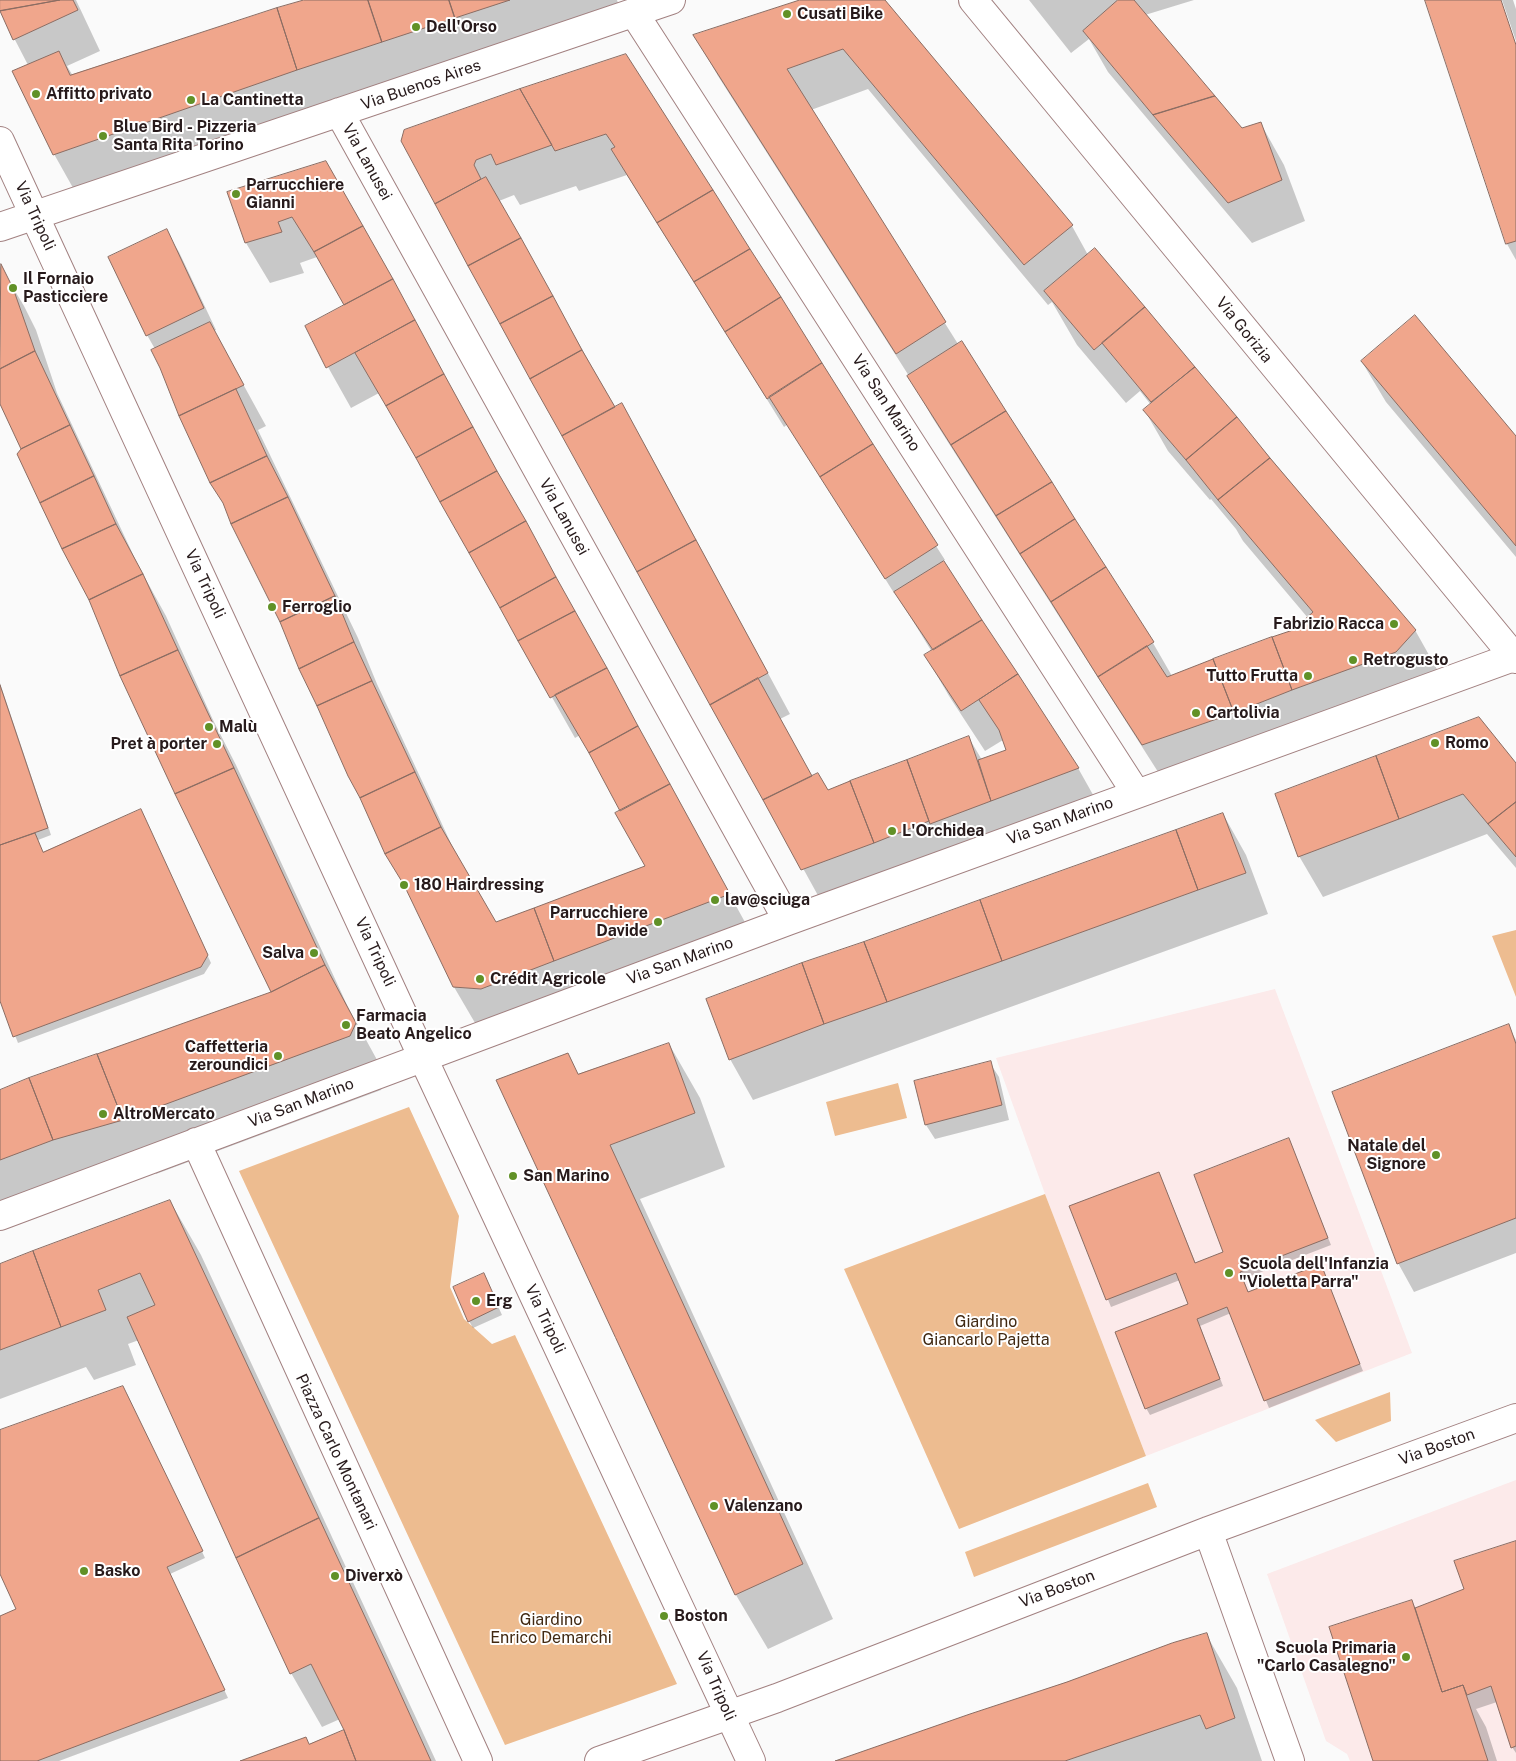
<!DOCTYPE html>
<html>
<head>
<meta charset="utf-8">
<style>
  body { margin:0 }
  canvas { display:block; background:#fafafa }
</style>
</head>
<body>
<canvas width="1516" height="1761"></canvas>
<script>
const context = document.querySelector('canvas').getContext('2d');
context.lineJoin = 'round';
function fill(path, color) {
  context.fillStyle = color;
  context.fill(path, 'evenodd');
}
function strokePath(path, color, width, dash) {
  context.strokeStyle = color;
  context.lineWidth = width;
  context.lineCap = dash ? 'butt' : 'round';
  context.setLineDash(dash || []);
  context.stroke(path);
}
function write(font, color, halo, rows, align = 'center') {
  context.font = font + ' "Public Sans",sans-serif';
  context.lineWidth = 4;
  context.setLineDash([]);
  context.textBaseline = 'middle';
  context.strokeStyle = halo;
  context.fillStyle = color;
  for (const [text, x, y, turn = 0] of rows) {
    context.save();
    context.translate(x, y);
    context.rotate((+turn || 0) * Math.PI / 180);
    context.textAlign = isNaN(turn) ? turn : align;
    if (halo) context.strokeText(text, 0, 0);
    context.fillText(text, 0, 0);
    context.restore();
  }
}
const built = new Path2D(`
  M1275,989L1412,1353L1146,1456L1045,1194L996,1058Z
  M1516,1480V1761H1350L1347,1754L1326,1741L1267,1574Z`);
const green = new Path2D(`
  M1516,930V997L1492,936Z
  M898,1083L907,1118L835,1136L826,1102Z
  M409,1107L459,1216L450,1287L464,1319L492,1344L515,1335L677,1684L505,1745L239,1171Z
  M1045,1194L1146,1456L959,1529L844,1269Z
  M1390,1392L1391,1421L1336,1442L1315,1420Z
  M1148,1483L1157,1507L974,1577L965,1552Z`);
const shadow = new Path2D(`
  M0,0H76L100,51L67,66L73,76L309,0H617L621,12L77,195L54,154L28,65L0,11Z
  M804,0H884L1072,226L1088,255L1194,367L1415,630L1438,671L1167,786L932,417L909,376L718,76L695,36ZM868,89L1048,305L1052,302L1077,345L1126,403L1140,391L1151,405L1145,411L1168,451L1210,500L1211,499L1236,529L1243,541L1308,618L1293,631L1172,676L1153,643L1050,482L958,344L811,110Z
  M1029,0H1194L1145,15L1242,129L1261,124L1284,165L1305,221L1252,243L1108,72L1089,39L1071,53Z
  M1426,0H1500L1516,49V260L1507,244Z
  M1502,0H1513L1516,9V41Z
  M626,56L779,296L724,331L627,175L579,191L576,186L520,205L514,195L499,201L615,408L645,445L790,714L780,719L812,777L827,792L969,738L982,760L1007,751L1003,740L985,751L949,696L925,655L932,652L895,592L894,593L788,424L784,427L726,333L780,298L936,546L945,560L943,561L1078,768L1101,809L826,910L402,141Z
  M229,193L349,203L495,468L379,393L351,408L328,367L346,306L317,257L300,263L304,273L270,283L246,243Z
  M166,231L179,252L216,330L214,331L266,426L258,430L358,638L377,684L461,865L496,923L646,866L622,811L580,735L575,738L471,554L548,563L752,935L478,1028L454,987L227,509L211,482L180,415L155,349L147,335Z
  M0,266L24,306L36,330L57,393L139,567L166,616L213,720L236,765L348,1007L387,1078L381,1090L156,1174L148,1160L0,1209V1091L273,993L0,401Z
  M1362,362L1516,438V557L1386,402Z
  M0,683L51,835L38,840L43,853L144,817L211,963L204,974L18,1043L0,997Z
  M1516,764V868L1487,834L1323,897L1299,856Z
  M1223,814L1246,855L1268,914L753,1100L730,1059Z
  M1508,1026L1516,1040V1253L1414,1292L1398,1263Z
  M669,1044L700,1098L725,1167L640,1199L833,1619L768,1649L736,1595L498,1080L567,1054L579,1075Z
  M990,1063L999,1077L1009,1120L935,1139L926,1125L915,1082Z
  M1289,1140L1331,1245L1243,1279L1249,1293L1321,1266L1363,1371L1269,1408L1231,1313L1200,1326L1223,1386L1150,1415L1146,1408L1189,1305L1180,1280L1111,1307L1071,1207L1159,1173L1196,1264L1224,1253Z
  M170,1201L201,1255L436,1761H243L309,1746L345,1731L340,1719L322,1727L291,1673L139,1340L128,1344L136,1365L94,1380L86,1367L0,1399V1265Z
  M487,1282L502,1315L473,1328L469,1321Z
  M127,1394L205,1558L170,1574L228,1698L59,1761H0V1617L18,1609L0,1571V1431Z
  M1516,1542V1753L1512,1747L1497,1702L1476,1709L1486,1727L1497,1761H1374L1412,1601L1416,1609L1466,1590Z
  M1206,1634L1237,1688L1262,1761H838Z`);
const building = new Path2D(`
  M0,0H60L0,11Z
  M60,0H73L78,10L13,40L0,11Z
  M304,0H368L382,42L297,70L277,8Z
  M368,0H449L455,18L382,42Z
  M449,0H510L455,18Z
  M800,0H885L1073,225L1024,265L843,49L787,69L946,322L896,354L693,35Z
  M1118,0H1134L1215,96L1153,115L1083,31Z
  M1425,0H1501L1516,45V241L1506,244Z
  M277,8L297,70L53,155L12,71L59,51L70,75Z
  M626,54L713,190L657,223L611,149L615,147L606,134L555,151L520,89Z
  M520,89L552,145L496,165L491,154L476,160L474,165L481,179L435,204L401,141L404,130Z
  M1215,96L1242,128L1261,122L1282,180L1228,203L1153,115Z
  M326,161L363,226L314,252L292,217L278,222L282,232L245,243L227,192Z
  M486,177L521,238L468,266L435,204Z
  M713,190L750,249L694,282L657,223Z
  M363,226L393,279L344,305L314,252Z
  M167,229L204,308L146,336L108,257Z
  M521,238L553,296L500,324L468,266Z
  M1095,248L1145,307L1094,350L1044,291Z
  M750,249L781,297L725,332L694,282Z
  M1,264L13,288L35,351L0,369Z
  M393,279L415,320L326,368L305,326Z
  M553,296L582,350L530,379L500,324Z
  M781,297L822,363L767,399L725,332Z
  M1145,307L1195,367L1151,402L1102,343Z
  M1415,315L1516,436V546L1361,361Z
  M415,320L444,374L386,406L355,353Z
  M210,322L244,385L179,416L160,368L151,350Z
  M962,341L1006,411L951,445L907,376Z
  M582,350L615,407L562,436L530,379Z
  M35,351L70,425L21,449L0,404V369Z
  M822,363L873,444L820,477L769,397Z
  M1195,367L1237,417L1186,460L1143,410Z
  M444,374L473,427L416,458L386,406Z
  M236,389L267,456L210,483L179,416Z
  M622,403L696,540L637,572L562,436Z
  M1006,411L1052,482L996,516L951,445Z
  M1237,417L1270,458L1218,500L1186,460Z
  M70,425L94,476L40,503L17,454L21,449Z
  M473,427L497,471L440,502L416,458Z
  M873,444L938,545L885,579L820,477Z
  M267,456L288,497L231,524L223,503L210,483Z
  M1270,458L1416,630L1396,652L1292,690L1272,637L1293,630L1313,612L1218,500Z
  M497,471L526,521L469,553L440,502Z
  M94,476L116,524L62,549L40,503Z
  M1052,482L1075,519L1020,554L996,516Z
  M288,497L335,596L280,622L231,524Z
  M1075,519L1106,567L1051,602L1020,554Z
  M526,521L556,577L500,608L469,553Z
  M116,524L143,574L89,600L62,549Z
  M696,540L768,673L710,705L637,572Z
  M944,561L982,620L933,650L894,592Z
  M1106,567L1154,642L1098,677L1051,602Z
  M143,574L178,650L120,676L89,600Z
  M556,577L575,611L518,641L500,608Z
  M335,596L354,642L299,669L280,622Z
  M575,611L607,668L550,698L518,641Z
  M982,620L1018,674L961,711L924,655Z
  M1272,637L1292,690L1234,713L1213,659Z
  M354,642L372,681L317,706L299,669Z
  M1147,646L1167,677L1213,659L1234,713L1142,745L1098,677Z
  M178,650L234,768L175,794L120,676Z
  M607,668L638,726L589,753L555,695Z
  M1018,674L1079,768L991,801L978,760L1006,750L999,730L979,700Z
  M758,678L812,776L763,800L710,705Z
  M372,681L415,772L360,798L348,776L317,706Z
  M0,685L48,828L0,845Z
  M1479,717L1516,763V802L1488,824L1463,794L1399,819L1376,756Z
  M638,726L670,784L620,811L589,753Z
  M969,736L991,801L930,824L907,760Z
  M1376,756L1399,819L1298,857L1275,794Z
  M907,760L929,821L874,843L850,781Z
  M234,768L325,965L271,992L175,794Z
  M415,772L441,827L385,854L360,798Z
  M818,773L828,790L850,781L874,843L801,870L763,800Z
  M670,784L730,894L554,961L534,908L645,866L615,813Z
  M1516,802V857L1488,824Z
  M141,809L208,955L201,967L13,1037L0,1001V845L35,833L43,852Z
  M1223,813L1246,873L1198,890L1176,830Z
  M441,827L496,922L534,908L554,961L481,989L453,987L404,885L385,854Z
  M1176,830L1198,890L1002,961L980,900Z
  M980,900L1002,961L887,1002L864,942Z
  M864,942L887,1002L824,1024L802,963Z
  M802,963L824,1024L729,1060L706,999Z
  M325,965L356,1023L350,1036L123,1120L97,1054L271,992Z
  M1509,1024L1516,1044V1218L1397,1264L1332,1092Z
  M669,1043L695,1113L610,1145L803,1564L735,1595L496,1080L568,1053L578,1074Z
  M97,1054L123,1120L53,1140L29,1078Z
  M991,1061L1002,1105L925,1125L914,1081Z
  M29,1078L53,1140L0,1160V1090Z
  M1289,1138L1328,1238L1240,1272L1248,1292L1321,1264L1360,1364L1264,1401L1227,1307L1197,1319L1220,1379L1145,1409L1115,1332L1188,1304L1176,1273L1106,1300L1069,1206L1159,1172L1195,1263L1223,1252L1194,1175Z
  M170,1200L319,1518L236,1558L127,1317L155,1305L140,1273L98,1290L106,1310L61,1327L33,1251Z
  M33,1251L61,1327L0,1350V1264Z
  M484,1273L499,1307L468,1322L453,1287Z
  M123,1386L203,1551L167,1567L225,1690L37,1761H0V1616L16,1609L0,1574V1430Z
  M319,1518L386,1662L431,1761H356L344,1730L311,1664L290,1674L236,1558Z
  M1516,1541V1746L1511,1748L1491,1686L1467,1695L1463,1685L1442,1692L1415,1608L1464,1589L1454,1561Z
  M1412,1600L1442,1692L1463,1685L1488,1761H1373L1329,1627Z
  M1207,1633L1235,1718L1206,1729L1200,1715L1065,1761H835L970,1714L1067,1682L1172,1643Z
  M344,1730L356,1761H240L306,1737L309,1744Z`);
const street = new Path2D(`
  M634,13L1136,793
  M339,112L788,921
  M0,227L671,0
  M196,1142L478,1761
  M0,1216L788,921L1516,656
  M1208,1531L1290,1761
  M599,1761L777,1698L1208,1531L1516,1418`);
const secondary = new Path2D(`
  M973,0L1516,659
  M0,141L423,1058L751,1761`);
const markers = [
  [787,14,5,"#619127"],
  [416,27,5,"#619127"],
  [36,94,5,"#619127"],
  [191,100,5,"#619127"],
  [103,136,5,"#619127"],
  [236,194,5,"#619127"],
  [13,288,5,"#619127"],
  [272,607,5,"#619127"],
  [1394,624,5,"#619127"],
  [1353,660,5,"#619127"],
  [1308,676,5,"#619127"],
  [1196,713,5,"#619127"],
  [209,727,5,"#619127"],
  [1435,743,5,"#619127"],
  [217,744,5,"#619127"],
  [892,831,5,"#619127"],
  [404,885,5,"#619127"],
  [715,900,5,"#619127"],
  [658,922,5,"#619127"],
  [314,953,5,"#619127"],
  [480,979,5,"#619127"],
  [346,1025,5,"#619127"],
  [278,1056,5,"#619127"],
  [103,1114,5,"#619127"],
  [1436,1155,5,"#619127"],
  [513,1176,5,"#619127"],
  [1229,1273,5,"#619127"],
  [476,1301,5,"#619127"],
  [714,1506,5,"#619127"],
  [84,1571,5,"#619127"],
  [335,1576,5,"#619127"],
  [664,1616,5,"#619127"],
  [1406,1657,5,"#619127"]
];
const poiNames = [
  ["Cusati Bike",797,14],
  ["Dell'Orso",426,27],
  ["Affitto privato",46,94],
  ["La Cantinetta",201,100],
  ["Blue Bird - Pizzeria",113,127],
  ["Santa Rita Torino",113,145],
  ["Parrucchiere",246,185],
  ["Gianni",246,203],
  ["Il Fornaio",23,279],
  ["Pasticciere",23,297],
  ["Ferroglio",282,607],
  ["Fabrizio Racca",1384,624,"right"],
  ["Retrogusto",1363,660],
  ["Tutto Frutta",1298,676,"right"],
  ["Cartolivia",1206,713],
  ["Malù",219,727],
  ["Romo",1445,743],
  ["Pret à porter",207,744,"right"],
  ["L'Orchidea",902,831],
  ["180 Hairdressing",414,885],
  ["lav@sciuga",725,900],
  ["Parrucchiere",648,913,"right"],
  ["Davide",648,931,"right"],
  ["Salva",304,953,"right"],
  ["Crédit Agricole",490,979],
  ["Farmacia",356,1016],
  ["Beato Angelico",356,1034],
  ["Caffetteria",268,1047,"right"],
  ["zeroundici",268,1065,"right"],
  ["AltroMercato",113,1114],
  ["Natale del",1426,1146,"right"],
  ["Signore",1426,1164,"right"],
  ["San Marino",523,1176],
  ["Scuola dell'Infanzia",1239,1264],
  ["\"Violetta Parra\"",1239,1282],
  ["Erg",486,1301],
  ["Valenzano",724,1506],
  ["Basko",94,1571],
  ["Diverxò",345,1576],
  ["Boston",674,1616],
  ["Scuola Primaria",1396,1648,"right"],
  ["\"Carlo Casalegno\"",1396,1666,"right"]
];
const streetNames = [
  ["Via Buenos Aires",421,85,-19],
  ["Via Lanusei",367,162,61],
  ["Via Tripoli",35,216,65],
  ["Via Gorizia",1244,330,51],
  ["Via San Marino",886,403,57],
  ["Via Lanusei",564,517,61],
  ["Via Tripoli",205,584,65],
  ["Via San Marino",1060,821,-20],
  ["Via Tripoli",375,952,65],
  ["Via San Marino",680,961,-20],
  ["Via San Marino",301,1103,-21],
  ["Via Tripoli",545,1319,65],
  ["Via Boston",1437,1447,-20],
  ["Piazza Carlo Montanari",336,1452,65],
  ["Via Boston",1057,1589,-21],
  ["Via Tripoli",716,1686,66]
];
const parkNames = [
  ["Giardino",986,1322],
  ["Giancarlo Pajetta",986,1340],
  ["Giardino",551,1620],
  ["Enrico Demarchi",551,1638]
];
fill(built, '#fceaea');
fill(green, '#edbc90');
fill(shadow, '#0003');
fill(building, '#f0a68c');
strokePath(building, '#8b6d63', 1);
strokePath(street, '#a28181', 30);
strokePath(secondary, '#a28181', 30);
strokePath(street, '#fff', 28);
strokePath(secondary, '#fff', 28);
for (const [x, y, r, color] of markers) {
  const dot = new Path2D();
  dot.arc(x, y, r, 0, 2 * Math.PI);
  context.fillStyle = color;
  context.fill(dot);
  strokePath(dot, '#fff', 2);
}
write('bold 16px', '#271a1b', '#fff', poiNames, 'left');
write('16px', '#271a1b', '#fff', streetNames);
write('16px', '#412912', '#fff', parkNames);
</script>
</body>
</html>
